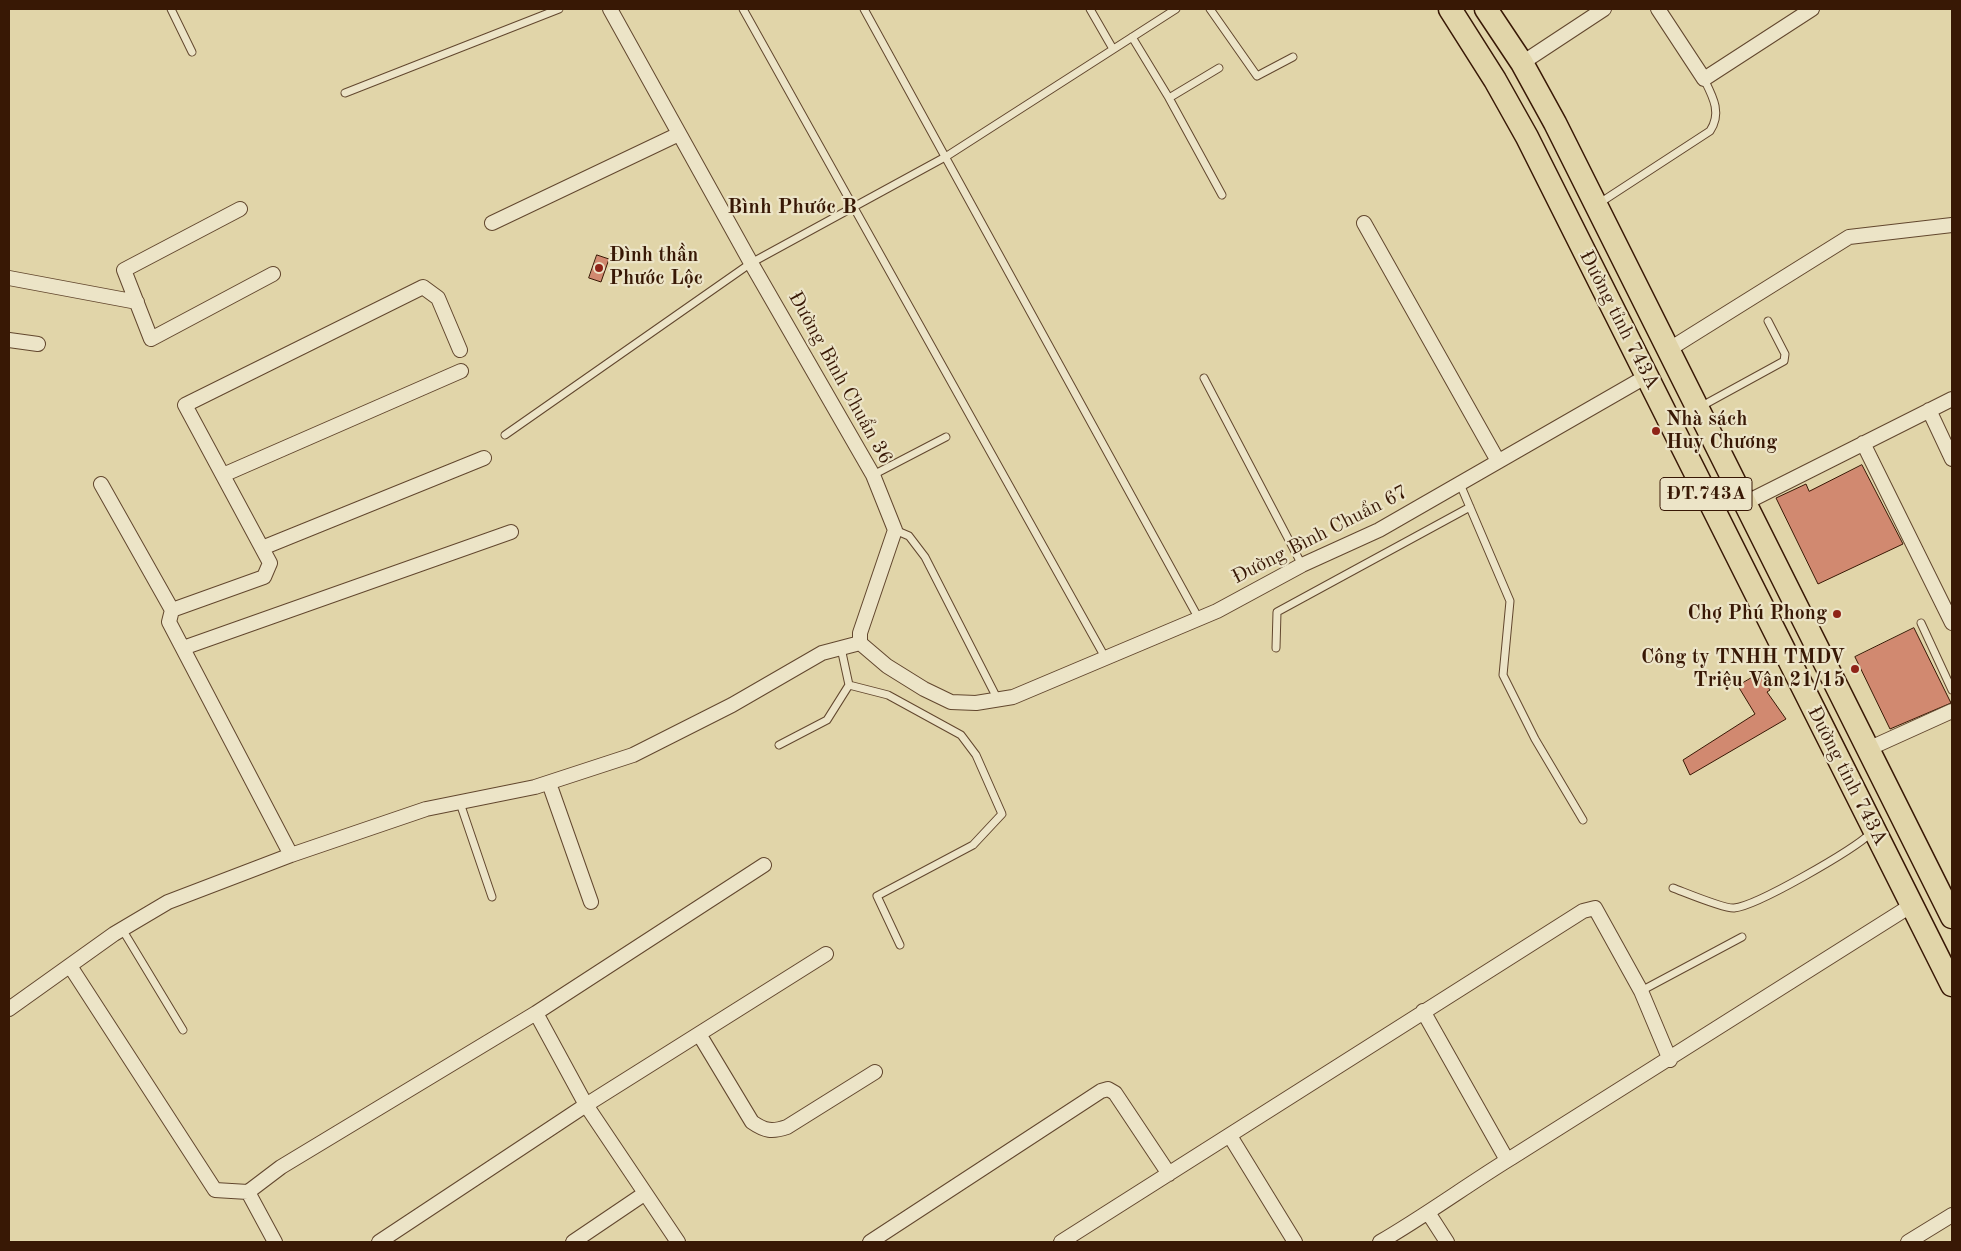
<!DOCTYPE html>
<html>
<head>
<meta charset="utf-8">
<style>
  body { margin:0 }
  #map { position:relative; width:1961px; height:1251px; overflow:hidden; background:#e1d5a9; font-family:"Old Standard TT",serif }
  canvas { display:block }
  .frame { position:absolute; inset:0; border:10px solid #381805; pointer-events:none }
</style>
</head>
<body>
<div id="map">
<canvas width="1961" height="1251"></canvas>
<div class="frame"></div>
</div>
<script>
const context = document.querySelector('canvas').getContext('2d');
context.lineJoin = 'round';
function fill(path, color) {
  context.fillStyle = color;
  context.fill(path, 'evenodd');
}
function strokePath(path, color, width, dash) {
  context.strokeStyle = color;
  context.lineWidth = width;
  context.lineCap = dash ? 'butt' : 'round';
  context.setLineDash(dash || []);
  context.stroke(path);
}
function write(font, color, halo, rows, align = 'center') {
  context.font = font + ' "Old Standard TT",serif';
  context.lineWidth = 4.5;
  context.setLineDash([]);
  context.textBaseline = 'middle';
  context.strokeStyle = halo;
  context.fillStyle = color;
  for (const [text, x, y, turn = 0] of rows) {
    context.save();
    context.translate(x, y);
    context.rotate((+turn || 0) * Math.PI / 180);
    context.textAlign = isNaN(turn) ? turn : align;
    if (halo) context.strokeText(text, 0, 0);
    context.fillText(text, 0, 0);
    context.restore();
  }
}
const building = new Path2D(`
  M597,255L609,259L601,282L589,278Z
  M1862,465L1903,544L1818,584L1776,498L1806,484L1809,491Z
  M1914,628L1951,703L1890,729L1855,657Z
  M1760,673L1770,690L1767,692L1786,719L1690,775L1683,760L1755,714L1738,686Z`);
const service = new Path2D(`
  M171,9L192,52
  M743,9L1106,659
  M864,9L1199,619
  M1090,9L1113,49
  M1210,9L1257,76L1293,57
  M1132,37L1169,98L1219,68
  M345,93L559,9
  M1169,98L1222,195
  M1598,204L1710,131C1722,113 1713,97 1704,79
  M1204,378L1302,565
  M1700,407L1784,361L1785,354L1768,321
  M505,435L751,263L947,156L1176,9
  M873,475L946,437
  M1460,484L1510,601L1503,675L1535,739L1583,820
  M895,530L909,536L925,557L998,700
  M1921,623L1952,690
  M841,648L849,685L888,695L961,735L976,755L1002,814L973,845L877,896L900,945
  M1276,648L1277,612L1470,507
  M779,745L827,720L849,685
  M460,803L492,897
  M1673,888C1684,892 1724,909 1734,908C1757,906 1853,850 1871,833
  M122,929L183,1030
  M1641,991L1742,937`);
const minor = new Path2D(`
  M610,9L751,263L873,475L895,530L860,633V643L887,666L924,689L951,702L976,703L1013,697L1217,611L1302,565L1379,530L1647,376
  M1658,9L1704,79L1812,9
  M1522,63L1604,9
  M240,209L124,270L151,339L273,274
  M492,223L679,134
  M1364,223L1498,461
  M9,278L137,302
  M9,340L38,344
  M1668,350L1849,237L1952,225
  M1929,410L1952,459
  M1863,443L1952,623
  M223,475L461,371
  M101,484L172,610
  M1745,503L1952,399
  M262,548L484,458
  M183,648L511,532
  M1868,749L1952,711
  M549,783L591,902
  M291,855L169,622L172,610L264,577L270,563L185,405L423,287L438,298L460,350
  M70,966L215,1190L248,1192
  M9,1009L114,934L168,902L291,855L426,809L535,787L633,755L732,705L822,653L860,643
  M1423,1011L1507,1160
  M536,1013L764,865
  M699,1034L752,1122C765,1131 772,1132 787,1127L875,1072
  M1230,1136L1295,1242
  M1429,1214L1447,1242
  M275,1242L248,1192L281,1167L536,1013L586,1105L678,1242
  M379,1242L586,1105L826,954
  M573,1242L644,1194
  M870,1242L1101,1091L1108,1089L1115,1093L1169,1174
  M1061,1242L1583,911L1595,908L1641,991L1670,1060
  M1380,1242C1425,1216 1467,1185 1511,1158C1645,1074 1779,990 1912,905
  M1908,1242L1952,1215`);
const primary = new Path2D(`
  M1450,9L1495,80L1527,137L1952,985
  M1486,9L1522,63L1555,123L1952,917`);
const markers = [
  [599,268,5,"#8f2418"],
  [1656,431,5,"#8f2418"],
  [1837,614,5,"#8f2418"],
  [1855,669,5,"#8f2418"]
];
const shields = [
  [1706,494,92]
];
const shieldNames = [
  ["ĐT.743A",1706,494]
];
const poiNames = [
  ["Đình thần",609,256],
  ["Phước Lộc",609,279],
  ["Nhà sách",1666,420],
  ["Huy Chương",1666,443],
  ["Chợ Phú Phong",1827,614,"right"],
  ["Công ty TNHH TMDV",1845,658,"right"],
  ["Triệu Vân 21/15",1845,681,"right"]
];
const streetNames = [
  ["Đường tỉnh 743A",1619,320,63],
  ["Đường Bình Chuẩn 36",840,378,61],
  ["Đường Bình Chuẩn 67",1320,535,-27],
  ["Đường tỉnh 743A",1847,776,63]
];
const neighbourhoodNames = [
  ["Bình Phước B",792,207]
];
fill(building, '#d18970');
strokePath(building, '#381805', 1);
strokePath(service, '#62472e', 9);
strokePath(minor, '#62472e', 16);
strokePath(primary, '#381805', 25);
strokePath(service, '#ece4c7', 7);
strokePath(minor, '#ece4c7', 14);
strokePath(primary, '#e1d5a9', 22);
for (const [x, y, r, color] of markers) {
  const dot = new Path2D();
  dot.arc(x, y, r, 0, 2 * Math.PI);
  context.fillStyle = color;
  context.fill(dot);
  strokePath(dot, '#ece4c7', 2);
}
for (const [x, y, w] of shields) {
  const box = new Path2D();
  box.roundRect(x - w / 2, y - 16.5, w, 33, 4);
  context.fillStyle = '#ece4c7';
  context.fill(box);
  strokePath(box, '#381805', 1);
}
write('bold 19px', '#381805', null, shieldNames);
write('bold 20px', '#381805', '#ece4c7', poiNames, 'left');
write('20px', '#381805', '#ece4c7', streetNames);
write('bold 21px', '#381805', '#ece4c7', neighbourhoodNames);
</script>
</body>
</html>
